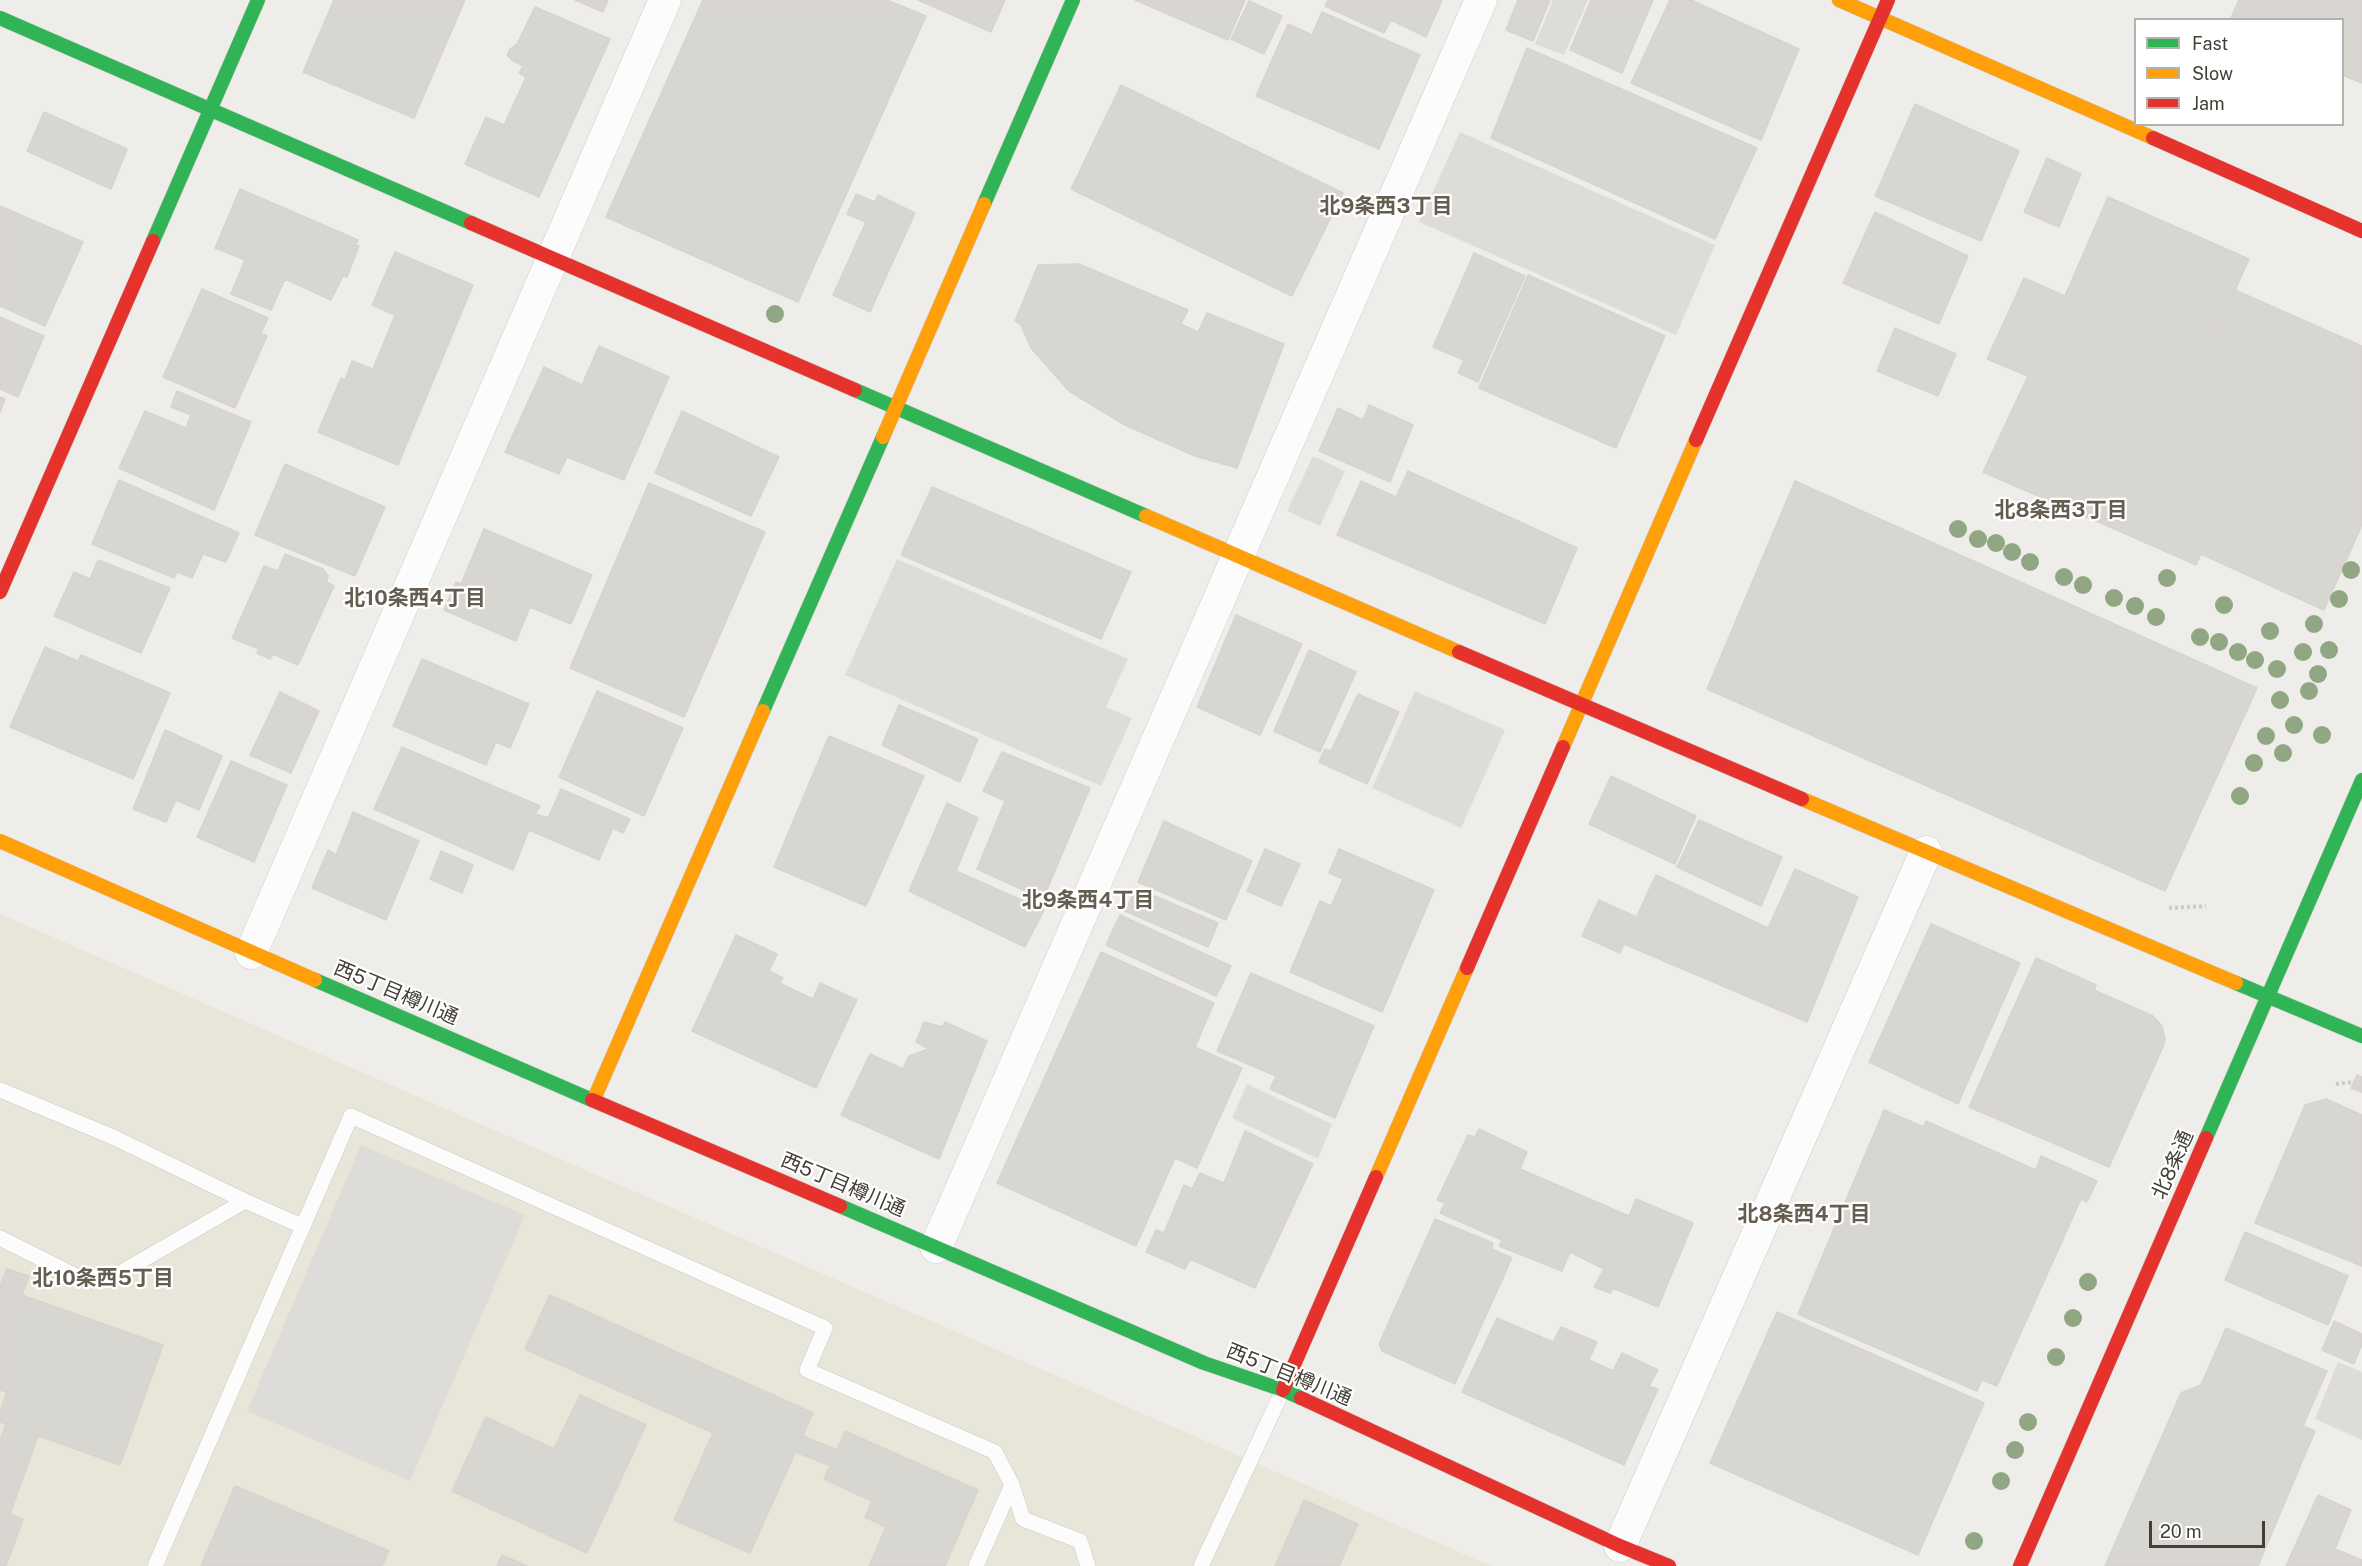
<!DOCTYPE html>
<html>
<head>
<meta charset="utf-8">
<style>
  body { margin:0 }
  #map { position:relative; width:2362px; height:1566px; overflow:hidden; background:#eeede9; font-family:"Public Sans",sans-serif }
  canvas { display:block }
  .legend { position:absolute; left:2134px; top:18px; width:210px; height:108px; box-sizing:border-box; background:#fff; border:2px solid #b4b2af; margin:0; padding:8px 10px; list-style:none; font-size:18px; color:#433f36 }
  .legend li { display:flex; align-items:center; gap:12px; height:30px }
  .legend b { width:30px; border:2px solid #b4b2af }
  .scale { position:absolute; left:2149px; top:1521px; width:116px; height:27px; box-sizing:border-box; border:3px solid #433f36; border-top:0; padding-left:8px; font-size:18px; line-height:21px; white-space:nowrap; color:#433f36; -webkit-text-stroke:4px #fff; paint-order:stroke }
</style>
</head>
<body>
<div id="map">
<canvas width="2362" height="1566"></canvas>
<ul class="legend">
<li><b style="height:8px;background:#30b455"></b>Fast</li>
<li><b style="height:8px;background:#ff9f0a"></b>Slow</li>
<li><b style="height:8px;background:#e5322d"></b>Jam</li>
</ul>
<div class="scale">20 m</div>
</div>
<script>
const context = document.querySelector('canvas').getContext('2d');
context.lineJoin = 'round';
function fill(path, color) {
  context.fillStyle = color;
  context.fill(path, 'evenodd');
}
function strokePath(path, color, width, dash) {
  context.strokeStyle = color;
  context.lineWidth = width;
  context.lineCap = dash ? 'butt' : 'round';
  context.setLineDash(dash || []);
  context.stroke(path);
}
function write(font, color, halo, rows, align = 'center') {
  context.font = font + ' "Public Sans","Noto Sans JP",sans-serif';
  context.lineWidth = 4.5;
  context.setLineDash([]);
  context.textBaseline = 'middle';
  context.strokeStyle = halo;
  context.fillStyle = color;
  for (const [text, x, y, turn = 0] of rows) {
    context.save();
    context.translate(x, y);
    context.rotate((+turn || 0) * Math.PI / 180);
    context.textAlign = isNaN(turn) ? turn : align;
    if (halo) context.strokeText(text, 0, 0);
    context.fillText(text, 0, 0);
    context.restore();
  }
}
const education = new Path2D(`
  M0,914L1203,1440L1491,1566H0Z`);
const parking = new Path2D(`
  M1553,0H1588L1564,55L1535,44Z
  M1460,132L1715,245L1676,335L1419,222Z
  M1313,456L1345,471L1320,526L1287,511Z
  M897,559L1128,659L1106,707L1132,718L1101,786L845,675Z
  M1415,691L1505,730L1461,828L1372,788Z
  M1247,1084L1332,1124L1318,1159L1232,1118Z
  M361,1145L525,1215L410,1481L247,1411Z
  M2338,1362L2362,1372V1440L2315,1419Z`);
const building = new Path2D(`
  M334,0H465L414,118L303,72Z
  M575,0H608L603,12Z
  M703,0H887L926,16L798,302L606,217Z
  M918,0H1005L991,32Z
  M1135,0H1245L1228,40Z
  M1328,0H1442L1426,37L1391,20L1384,33L1325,6Z
  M1518,0H1550L1533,41L1506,30Z
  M1591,0H1653L1622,73L1570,50Z
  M1670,0H1691L1799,49L1761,140L1631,83Z
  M2239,0H2362V83L2342,75V20H2230Z
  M1249,1L1282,16L1264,54L1231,39Z
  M535,7L610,39L539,197L465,164L486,117L504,125L526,77L519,73L523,66L512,60L507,55L510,49L517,44Z
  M1322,12L1420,55L1379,149L1256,96L1288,24L1312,35Z
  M1527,48L1757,148L1715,239L1491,138Z
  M1121,85L1343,193L1292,296L1071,189Z
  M1915,104L2019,151L1981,241L1875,196Z
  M44,112L127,149L111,189L27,151Z
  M2047,158L2081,174L2059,227L2024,212Z
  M240,189L358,240L355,245L359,246L347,277L343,276L331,300L285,279L271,310L231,294L245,260L215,248Z
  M856,194L875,202L878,195L915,213L870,312L833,295L866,222L847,214Z
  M2108,197L2249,259L2126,534L1983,472L2028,376L1987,359L2024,278L2065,296Z
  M0,206L83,242L45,326L0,306Z
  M1875,212L1968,256L1939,324L1843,283Z
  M395,252L473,285L398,465L318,432L341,378L345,380L352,361L373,369L395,315L372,305Z
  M1474,253L1525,276L1478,382L1458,373L1464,360L1433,347Z
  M1079,264L1188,310L1181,324L1198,332L1207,313L1284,344L1237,468L1195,456L1125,425L1069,391L1031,348L1021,325L1015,321L1038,265Z
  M1528,275L1665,336L1616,448L1479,388Z
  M202,289L268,318L261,333L267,336L235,408L163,377Z
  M2235,290L2362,346V525L2324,610L2201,554L2196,565L2126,534Z
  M0,317L44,336L18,397L0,389Z
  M1895,328L1956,354L1938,396L1877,371Z
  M599,346L669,377L624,480L567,457L559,474L505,452L544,367L582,385Z
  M177,391L251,422L214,510L119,468L145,411L186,428L191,415L171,407Z
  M0,397L5,399L0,412Z
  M1369,405L1413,425L1390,482L1319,451L1338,408L1363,420Z
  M682,411L779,457L751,516L655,473Z
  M285,464L385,507L355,576L255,535Z
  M1408,471L1577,548L1545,624L1337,535L1361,481L1396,497Z
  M119,480L239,533L226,562L203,554L192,578L177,572L174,578L92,544Z
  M1795,481L2257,688L2165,891L1707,689Z
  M649,483L765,532L684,717L570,668Z
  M932,487L1131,572L1101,639L901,555Z
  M484,529L592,575L571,624L530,607L516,641L444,610L456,582L461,584Z
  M285,554L323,569L328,576L327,582L334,586L298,665L273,654L270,659L257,653L259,649L232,638L264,566L278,571Z
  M98,560L170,588L141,653L54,616L74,572L90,579Z
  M1236,615L1302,644L1260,735L1197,707Z
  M45,647L78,661L81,655L170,693L133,779L10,727Z
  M1309,650L1356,672L1320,752L1274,731Z
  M422,659L529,704L510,748L496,742L486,765L393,726Z
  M597,691L683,728L644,816L559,777Z
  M280,692L319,711L291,773L250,755Z
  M1358,694L1399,712L1367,784L1319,762L1325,749L1331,751Z
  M899,705L978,739L960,782L882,745Z
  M165,730L222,756L199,810L176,800L166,822L133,809Z
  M829,736L924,776L866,906L774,867Z
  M402,747L540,806L535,814L548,818L561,789L630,819L623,833L613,828L599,860L529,830L513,870L374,809Z
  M1002,752L1090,788L1043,899L977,869L1005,801L983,791Z
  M231,761L287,785L254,862L197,837Z
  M1611,776L1696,816L1675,864L1589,824Z
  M947,803L978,818L956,871L1044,910L1025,947L909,891Z
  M353,812L419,841L386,920L312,888L328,850L336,855Z
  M1699,820L1782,857L1761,906L1677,867Z
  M1164,821L1252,861L1226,920L1138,882Z
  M1265,849L1300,864L1281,906L1247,891Z
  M1339,849L1434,890L1382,1012L1290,972L1320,901L1331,906L1343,879L1329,873Z
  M441,851L473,865L462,893L430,879Z
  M1795,869L1858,897L1807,1022L1624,944L1656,875L1768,928Z
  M1136,888L1218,923L1208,947L1125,911Z
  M1599,900L1636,917L1620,953L1582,936Z
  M1120,915L1231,966L1216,996L1106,945Z
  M1931,924L2020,963L1958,1104L1869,1062Z
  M736,935L777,954L769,971L783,978L779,983L813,999L820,983L857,1000L816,1088L692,1031Z
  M1101,952L1214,1003L1195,1047L1242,1068L1197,1168L1175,1158L1136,1246L997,1183Z
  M2036,958L2096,985L2094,990L2153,1016L2162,1026L2165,1039L2163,1047L2109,1167L1969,1107Z
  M1251,973L1374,1026L1335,1118L1270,1089L1276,1076L1217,1051Z
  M924,1022L942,1027L945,1022L987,1041L939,1159L841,1115L870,1054L903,1069L909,1056L929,1049L916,1042Z
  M2357,1075L2362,1077V1092L2351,1088Z
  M2326,1099L2362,1115V1266L2255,1223L2305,1105Z
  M1884,1110L1924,1127L1926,1121L2036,1170L2041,1156L2097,1181L2087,1202L2081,1199L1997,1386L1982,1380L1977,1391L1798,1314Z
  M1479,1129L1527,1152L1520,1169L1629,1216L1636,1199L1693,1223L1658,1307L1613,1288L1610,1293L1594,1287L1604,1269L1570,1252L1562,1271L1499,1246L1502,1240L1440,1213L1445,1203L1437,1200L1468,1135L1475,1137Z
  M1245,1131L1313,1164L1255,1288L1190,1259L1185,1269L1146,1252L1156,1230L1164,1233L1184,1185L1192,1189L1200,1173L1224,1183Z
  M1435,1219L1493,1243L1492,1249L1512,1258L1455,1384L1382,1351L1379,1344Z
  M2245,1232L2348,1276L2328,1325L2225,1280Z
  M7,1269L29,1276L22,1295L163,1345L120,1465L0,1422V1412L7,1392L0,1390V1286Z
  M550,1295L813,1413L750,1553L674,1520L713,1433L525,1349Z
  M1777,1312L1984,1403L1918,1555L1710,1463Z
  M1497,1318L1553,1342L1561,1327L1597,1342L1589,1360L1613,1371L1622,1353L1658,1370L1649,1386L1658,1389L1624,1465L1462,1392Z
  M2334,1321L2362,1334V1344L2354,1364L2322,1350Z
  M2226,1328L2327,1371L2303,1426L2315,1431L2258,1566H2105L2181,1393L2201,1385Z
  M580,1395L646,1425L587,1553L452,1491L486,1417L554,1449Z
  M6,1424L38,1436L10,1514L23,1519L6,1566H0V1441Z
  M845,1431L978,1490L945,1566H869L886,1527L865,1517L872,1501L824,1479Z
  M803,1436L838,1450L831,1466L796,1452Z
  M235,1486L389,1551L382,1566H201Z
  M2318,1495L2351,1510L2335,1549L2362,1560V1566H2286Z
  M1304,1500L1358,1524L1339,1566H1275Z
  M502,1555L527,1566H497Z`);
const path = new Path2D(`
  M2169,908L2206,906
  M2336,1084L2354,1082`);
const lane = new Path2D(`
  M0,1090L113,1137L245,1201L302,1226
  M0,1238L84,1280L120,1273L245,1201
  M155,1566L351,1116L825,1328L807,1370L995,1452L1012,1485L1023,1519L1080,1541L1088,1566
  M976,1566L1012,1485
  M1201,1566L1283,1390`);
const street = new Path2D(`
  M251,953L665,0
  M936,1247L1481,0
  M1620,1546L1926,852`);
const fast = new Path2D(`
  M0,18L471,223
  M984,204L1073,0
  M153,241L258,0
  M855,390L1146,516
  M763,711L883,437
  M315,980L592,1100
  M2236,983L2362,1036
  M2206,1138L2362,780
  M840,1206L1204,1363L1283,1390L1301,1398`);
const slow = new Path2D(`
  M1839,0L2153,138
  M883,437L984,204
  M1146,516L1459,652
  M1563,747L1696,440
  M1802,799L2236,983
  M0,841L315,980
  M594,1099L763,711
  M1376,1177L1467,968`);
const jam = new Path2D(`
  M2153,138L2362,231
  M471,223L855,390
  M1696,440L1888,0
  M0,592L153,241
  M1459,652L1802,799
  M1467,968L1563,747
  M592,1100L840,1206
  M1283,1390L1376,1177
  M1301,1398L1620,1546L1669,1566
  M2020,1566L2206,1138`);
const trees = [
  [775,314],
  [1958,529],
  [1978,539],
  [1996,543],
  [2012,552],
  [2030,562],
  [2351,570],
  [2064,577],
  [2167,578],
  [2083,585],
  [2114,598],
  [2339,599],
  [2224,605],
  [2135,606],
  [2156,617],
  [2314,624],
  [2270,631],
  [2200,637],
  [2219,642],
  [2329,650],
  [2238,652],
  [2303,652],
  [2255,660],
  [2277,669],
  [2318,674],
  [2309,691],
  [2280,700],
  [2294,725],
  [2322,735],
  [2266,736],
  [2283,753],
  [2254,763],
  [2240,796],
  [2088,1282],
  [2073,1318],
  [2056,1357],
  [2028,1422],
  [2015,1450],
  [2001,1481],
  [1974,1541]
];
const streetNames = [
  ["西5丁目樽川通",396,993,23],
  ["北8条通",2173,1165,-66],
  ["西5丁目樽川通",843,1185,23],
  ["西5丁目樽川通",1289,1375,22]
];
const neighbourhoodNames = [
  ["北9条西3丁目",1386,207],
  ["北8条西3丁目",2061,511],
  ["北10条西4丁目",415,599],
  ["北9条西4丁目",1088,901],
  ["北8条西4丁目",1804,1215],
  ["北10条西5丁目",103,1279]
];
fill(education, '#e8e5d9');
fill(parking, '#dedcd9');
fill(building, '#d8d6d1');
strokePath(building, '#d6d4cf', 1.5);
strokePath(lane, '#cccbc7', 16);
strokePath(street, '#cccbc7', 33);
strokePath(fast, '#cccac1', 15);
strokePath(slow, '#cccac1', 15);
strokePath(jam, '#cccac1', 15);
strokePath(path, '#cccbc7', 4, [3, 3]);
strokePath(lane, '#fcfcfc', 15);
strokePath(street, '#fcfcfc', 32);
strokePath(fast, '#30b455', 14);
strokePath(slow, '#ff9f0a', 14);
strokePath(jam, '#e5322d', 14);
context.fillStyle = '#91a784';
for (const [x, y] of trees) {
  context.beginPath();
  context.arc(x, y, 9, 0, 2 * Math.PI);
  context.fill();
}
write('20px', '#433f36', '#fff', streetNames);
write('bold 21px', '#655d4f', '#fff', neighbourhoodNames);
</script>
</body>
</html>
